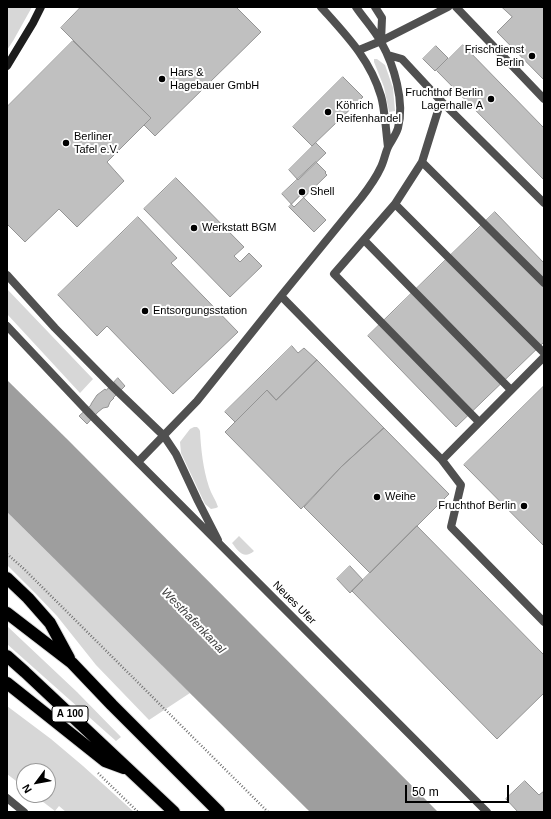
<!DOCTYPE html>
<html>
<head>
<meta charset="utf-8">
<style>
  body { margin:0 }
  #map { position:relative; width:551px; height:819px; overflow:hidden; background:#fff; font-family:Arial,sans-serif }
  canvas { display:block }
  .frame { position:absolute; inset:0; border:8px solid #000; pointer-events:none }
  .north { position:absolute; left:16px; top:763px; width:40px; height:40px; box-sizing:border-box; background:#fff; border:1px solid #999; border-radius:50%; rotate:238deg; font-size:11px; font-weight:700; line-height:16px; text-align:center; color:#000 }
  .north::after { content:''; display:block; margin:auto; width:14px; height:18px; background:#000; clip-path:polygon(50% 0,100% 100%,50% 72%,0 100%) }
  .scale { position:absolute; left:405px; top:785px; width:104px; height:18px; box-sizing:border-box; border:2px solid #000; border-top:0; padding-left:5px; font-size:12px; line-height:14px; white-space:nowrap; color:#000; -webkit-text-stroke:3px #fff; paint-order:stroke }
</style>
</head>
<body>
<div id="map">
<canvas width="551" height="819"></canvas>
<div class="frame"></div>
<div class="north">N</div>
<div class="scale">50 m</div>
</div>
<script>
const context = document.querySelector('canvas').getContext('2d');
context.lineJoin = 'round';
function fill(path, color) {
  context.fillStyle = color;
  context.fill(path, 'evenodd');
}
function strokePath(path, color, width, dash) {
  context.strokeStyle = color;
  context.lineWidth = width;
  context.lineCap = dash ? 'butt' : 'round';
  context.setLineDash(dash || []);
  context.stroke(path);
}
function write(font, color, halo, rows, align = 'center') {
  context.font = font + ' Arial,sans-serif';
  context.lineWidth = 4;
  context.setLineDash([]);
  context.textBaseline = 'middle';
  context.strokeStyle = halo;
  context.fillStyle = color;
  for (const [text, x, y, turn = 0] of rows) {
    context.save();
    context.translate(x, y);
    context.rotate((+turn || 0) * Math.PI / 180);
    context.textAlign = isNaN(turn) ? turn : align;
    if (halo) context.strokeText(text, 0, 0);
    context.fillText(text, 0, 0);
    context.restore();
  }
}
const green = new Path2D(`
  M7,7H32L13,41L7,50Z
  M374,59H377L385,65L393,88L395,111L389,112L384,87L374,62Z
  M7,289L93,379L80,393L7,314Z
  M194,427H197L199,429L200,431C201,450 203,468 209,487C211,494 216,500 218,507L216,508L211,509L205,504L181,453L180,442L190,429Z
  M7,512L190,693L149,720L96,665L57,616L36,594L7,565Z
  M239,536L254,551C244,560 238,551 232,543Z
  M7,626L77,692L121,737L116,741L7,644Z
  M7,706L51,739L83,766L134,812H66L59,806L55,811L34,795H48V771H24V787L7,774Z`);
const water = new Path2D(`
  M7,380L68,440L438,812H310L7,512Z`);
const building = new Path2D(`
  M81,7H236L261,32L155,136L144,125L151,118L61,28Z
  M502,7H544V80L497,32L512,17Z
  M73,41L151,118L107,162L124,181L77,227L59,209L25,242L7,224V107Z
  M463,45L544,128V180L437,71Z
  M436,46L448,58L435,71L423,59Z
  M343,77L363,97L312,146L293,127Z
  M316,143L326,153L298,180L289,170Z
  M316,162L326,172L325,173L327,175L294,207L282,194Z
  M176,178L244,247L234,256L240,262L249,253L262,266L230,297L144,209Z
  M301,195L326,220L314,232L289,207Z
  M495,212L544,263V342L456,427L368,336Z
  M138,217L177,258L171,263L238,332L173,394L107,326L97,336L58,295Z
  M292,346L298,353L304,348L317,360L276,400L267,390L235,422L225,412Z
  M317,360L384,428L341,467L301,509L225,432L267,390L276,400Z
  M118,378L125,386L113,398H114L110,402L108,407L103,408L98,412L87,424L79,416L91,405V404L97,395L105,389L106,390Z
  M544,386V546L464,465Z
  M384,428L449,494L370,573L304,507L341,467Z
  M417,526L544,655V693L497,739L352,591Z
  M350,566L363,580L350,593L337,579Z
  M525,781L539,795L544,791V812H518L506,799Z`);
const path = new Path2D(`
  M7,554L23,568L268,812
  M98,773L138,812`);
const service = new Path2D(`
  M321,7C346,35 370,59 381,96C385,110 386,132 388,147
  M375,7L382,18L381,41
  M456,7L544,99
  M359,50L381,41L448,7
  M388,55L402,59L441,101L544,203
  M441,101L422,162L395,204L334,274L479,422
  M422,162L544,283
  M395,204L544,353
  M364,240L511,390
  M7,275L55,328L111,385L164,436L176,454L198,501L218,540
  M281,296L442,460L461,485L451,527L544,622
  M7,326L91,415L487,812
  M442,460L544,357
  M138,462L197,401L281,296L361,198C368,189 376,178 381,167C384,161 385,154 388,147C391,141 396,135 398,128C405,102 394,65 381,42C374,29 364,19 356,7
  M7,798L24,812`);
const secondary = new Path2D(`
  M7,66L33,23L41,7`);
const motorway = new Path2D(`
  M7,578L28,598L50,623L69,658
  M7,613L72,663L112,705L219,812
  M7,656L25,672L174,812
  M7,683L105,761L124,768`);
const markers = [
  [532,56,4,"#000"],
  [162,79,4,"#000"],
  [491,99,4,"#000"],
  [328,112,4,"#000"],
  [66,143,4,"#000"],
  [302,192,4,"#000"],
  [194,228,4,"#000"],
  [145,311,4,"#000"],
  [377,497,4,"#000"],
  [524,506,4,"#000"]
];
const shields = [
  [70,714,36]
];
const shieldNames = [
  ["A 100",70,714]
];
const poiNames = [
  ["Frischdienst",524,50,"right"],
  ["Berlin",524,63,"right"],
  ["Hars &",170,73],
  ["Hagebauer GmbH",170,86],
  ["Fruchthof Berlin",483,93,"right"],
  ["Lagerhalle A",483,106,"right"],
  ["Köhrich",336,106],
  ["Reifenhandel",336,119],
  ["Berliner",74,137],
  ["Tafel e.V.",74,150],
  ["Shell",310,192],
  ["Werkstatt BGM",202,228],
  ["Entsorgungsstation",153,311],
  ["Weihe",385,497],
  ["Fruchthof Berlin",516,506,"right"]
];
const streetNames = [
  ["Neues Ufer",294,603,45]
];
const waterNames = [
  ["Westhafenkanal",193,621,46]
];
fill(green, '#d7d7d7');
fill(water, '#9e9e9e');
fill(building, '#c0c0c0');
strokePath(building, '#949494', 1);
strokePath(motorway, '#dbdbdb', 14);
strokePath(path, '#727272', 2.5, [1, 2]);
strokePath(service, '#505050', 8);
strokePath(secondary, '#1d1d1d', 8);
strokePath(motorway, '#000', 12);
for (const [x, y, r, color] of markers) {
  const dot = new Path2D();
  dot.arc(x, y, r, 0, 2 * Math.PI);
  context.fillStyle = color;
  context.fill(dot);
  strokePath(dot, '#fff', 1.5);
}
for (const [x, y, w] of shields) {
  const box = new Path2D();
  box.roundRect(x - w / 2, y - 8, w, 16, 3);
  context.fillStyle = '#fff';
  context.fill(box);
  strokePath(box, '#000', 1);
}
write('bold 10px', '#000', null, shieldNames);
write('11px', '#000', '#fff', poiNames, 'left');
write('11px', '#000', '#fff', streetNames);
write('italic 12px', '#3f3f3f', '#fff', waterNames);
</script>
</body>
</html>
